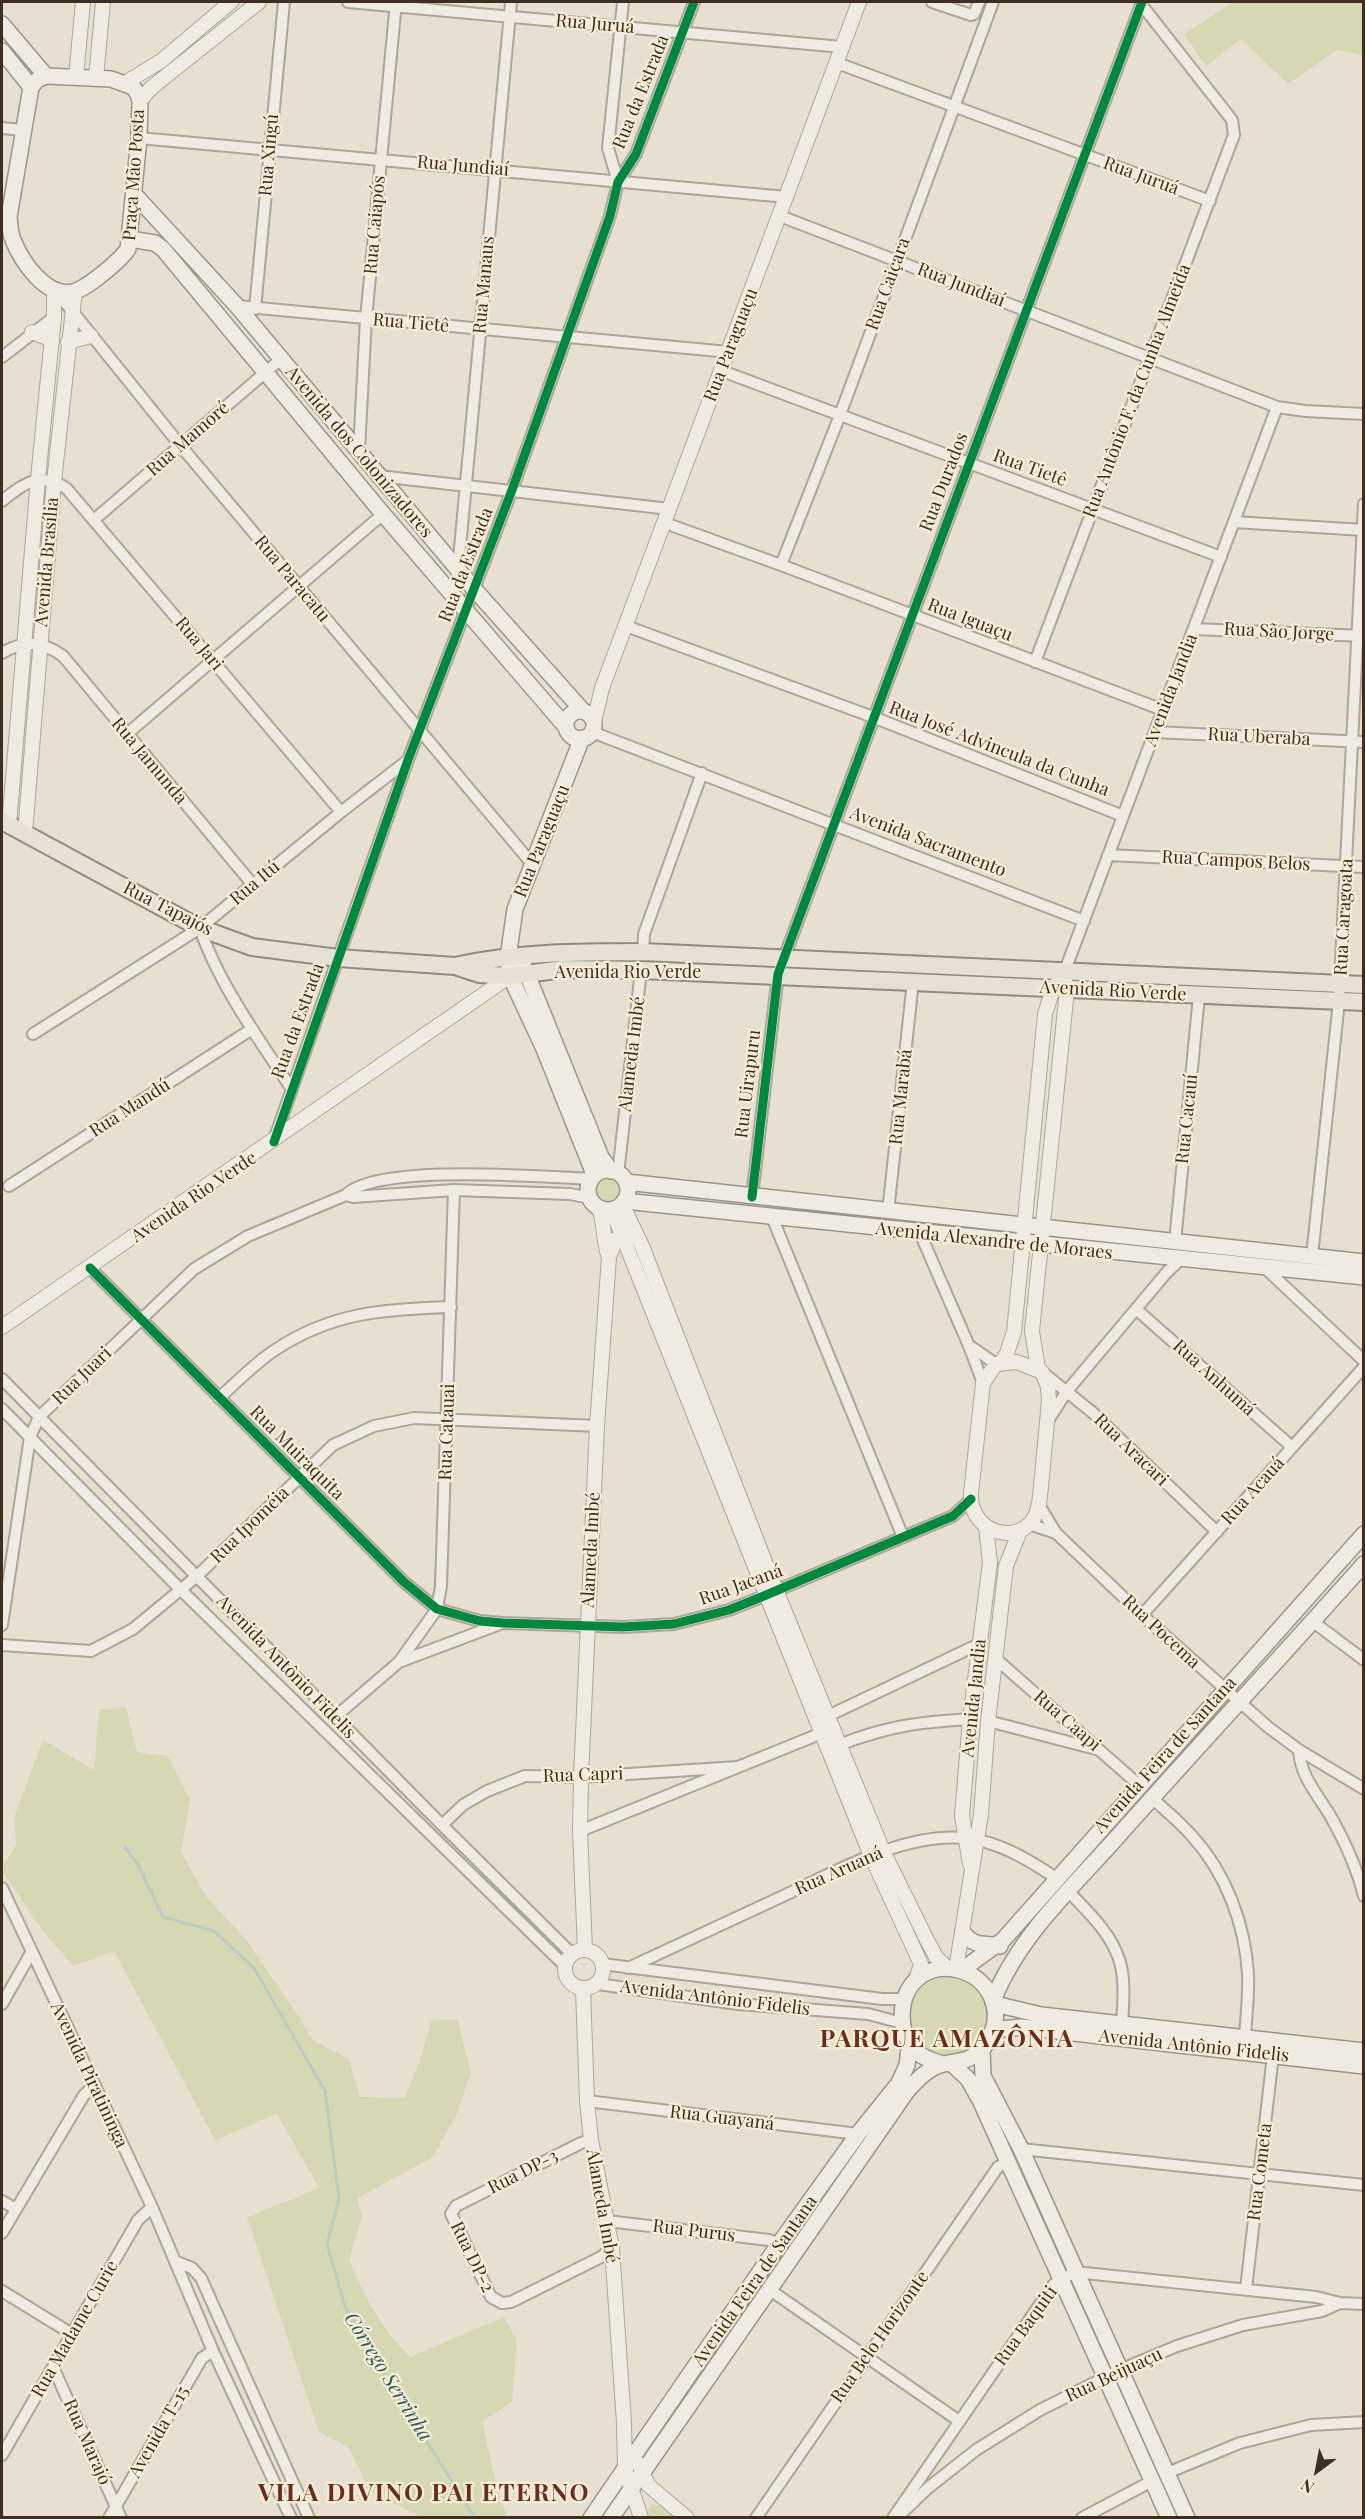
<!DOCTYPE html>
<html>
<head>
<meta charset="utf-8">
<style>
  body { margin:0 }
  #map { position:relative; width:1365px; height:2519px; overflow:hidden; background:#e7e0d1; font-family:"Playfair Display",serif }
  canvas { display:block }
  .frame { position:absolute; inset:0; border:3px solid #3d2e20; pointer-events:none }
  .north { position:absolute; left:1287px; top:2441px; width:60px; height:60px; -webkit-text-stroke:4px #f7eed8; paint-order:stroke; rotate:212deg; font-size:16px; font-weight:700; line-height:24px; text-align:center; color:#3d2e20 }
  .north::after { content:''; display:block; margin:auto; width:21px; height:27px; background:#3d2e20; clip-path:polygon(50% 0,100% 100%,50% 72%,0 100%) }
</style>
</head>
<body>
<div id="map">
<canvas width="1365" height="2519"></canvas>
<div class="frame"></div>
<div class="north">N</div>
</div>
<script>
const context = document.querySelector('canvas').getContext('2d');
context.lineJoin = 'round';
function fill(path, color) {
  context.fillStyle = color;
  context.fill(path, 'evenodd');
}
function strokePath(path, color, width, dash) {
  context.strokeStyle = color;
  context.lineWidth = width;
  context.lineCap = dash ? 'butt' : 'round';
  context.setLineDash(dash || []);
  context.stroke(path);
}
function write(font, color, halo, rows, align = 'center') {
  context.font = font + ' "Playfair Display",serif';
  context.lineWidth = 4.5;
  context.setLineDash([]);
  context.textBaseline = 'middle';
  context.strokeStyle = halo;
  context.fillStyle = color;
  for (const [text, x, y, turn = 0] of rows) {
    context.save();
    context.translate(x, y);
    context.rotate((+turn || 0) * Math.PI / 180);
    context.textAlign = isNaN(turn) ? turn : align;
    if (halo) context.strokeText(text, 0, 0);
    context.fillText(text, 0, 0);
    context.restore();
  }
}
const green = new Path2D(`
  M1233,2H1363V55L1337,50L1288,84L1241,39L1206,66L1184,34Z
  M596 1191a12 12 0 1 1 24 0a12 12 0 1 1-24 0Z
  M126,1707L137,1752L168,1756L190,1799L181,1852L207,1898L244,1937L300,2018L312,2040L349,2059L360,2097L405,2098L422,2054L431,2020L457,2019L471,2073L457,2114L432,2158L357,2198L362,2217L349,2260C365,2297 381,2328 410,2357L504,2317L517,2341L512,2402L482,2421L497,2487L507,2517H421L369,2491L349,2447L319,2432L247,2217L319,2188L277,2114L215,2140L114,1951L73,1966L43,1931L2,1871V1868L16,1845L14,1817L43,1740L94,1770L99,1709Z
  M909 2017a40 40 0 1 1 80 0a40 40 0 1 1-80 0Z
  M652,2504L662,2507L677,2517H649L647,2511Z`);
const stream = new Path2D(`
  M125,1847L138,1865L163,1917L214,1931L254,1968L325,2091L339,2198L327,2244L345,2307L389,2382L475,2518`);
const minor = new Path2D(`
  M348,2L842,47
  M932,2L971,15L974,14L979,2
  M837,63L1210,201
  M2,128L23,130
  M139,138L787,197
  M618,182L608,148L623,2
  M780,216L1277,407L1305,411L1364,414
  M56,291L180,445L533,865
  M237,306L729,352
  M255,309L284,2
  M2,357L54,317
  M722,371L1221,557
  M359,450L366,319L396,2
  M379,476L670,509
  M2,501C22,484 42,470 67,489L341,812
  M95,519L281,359
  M1234,522L1364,530
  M665,523L781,565L1163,710
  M781,565L840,415L993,2
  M458,569L511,2
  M626,626L873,717L1123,816
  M1194,629L1364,636
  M2,653C24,640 42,641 63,656L253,885
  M1035,662L1234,135L1232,120L1141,4
  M592,732L1084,921
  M1155,732L1364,742
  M127,734L383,514
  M1108,855L1364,867
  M200,928C217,981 260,1041 291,1088
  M643,952L644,934L702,773
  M1064,973L1277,407
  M33,1034L200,928L341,812L408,760
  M274,1140L408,760L512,490L610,216L618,182L636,154L694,2
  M618,1174L641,970
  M9,1186L252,1029
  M346,1195L353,1197L454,1190L570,1194L590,1198
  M752,1197L778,974L1142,2
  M888,1212L913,981
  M772,1217L903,1537
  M920,1233L969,1346L983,1383
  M1175,1242L1199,996
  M1312,1256L1339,1001L1364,504
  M1264,1267L1364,1361
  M90,1268L404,1582L437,1609L480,1621L503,1623L623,1627L674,1624L729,1610L759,1598L953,1516L971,1499
  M1136,1309L1292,1447
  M970,1346L996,1364
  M1042,1372L1092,1412L1217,1532
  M2,1379L442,1825L572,1954
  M219,1398C237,1382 255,1363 275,1350C332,1312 385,1309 451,1307
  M2,1409L181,1590L565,1966
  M1049,1419L1067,1391L1167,1272L1180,1260
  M1039,1505L1056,1533L1142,1615L1268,1727L1299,1750L1364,1789
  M1029,1524L1056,1533
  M1142,1615L1364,1367
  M1312,1621L1364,1660
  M2,1625L30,1437L39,1417L194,1269L248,1236L346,1195C376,1163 544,1177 592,1179
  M2,1645L91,1651L133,1629L197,1576L333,1445L374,1426L414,1418L597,1426
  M995,1658L1139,1785
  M399,1662L437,1609L441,1586L454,1190
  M828,1716L979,1644
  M335,1717L399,1662L500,1624
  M988,1721L1096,1749
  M839,1745C887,1726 920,1722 970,1719
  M1299,1750C1300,1776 1318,1795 1331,1817C1345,1842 1357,1868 1364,1896
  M1152,1798C1165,1810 1180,1822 1192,1836C1226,1873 1245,1924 1248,1974C1249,1995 1246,2017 1245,2038
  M442,1825L463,1805L487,1791L525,1776L581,1777L738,1767
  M580,1831L822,1733
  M2,1888L152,2207L213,2351L291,2518
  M1069,1892C1088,1912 1110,1932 1119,1959C1126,1980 1123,2004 1122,2025
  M602,1964L882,1999H904
  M628,1968C679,1944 730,1921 781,1897C835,1872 904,1832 965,1838C998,1841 1029,1860 1056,1878
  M598,1984L738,2004L868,2014L902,2023
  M2,2004L31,1953
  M587,2101L858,2134
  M591,2140L581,2143L456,2206L451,2214L491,2297L502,2303L511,2302L601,2257L612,2248
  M1021,2149L1364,2185
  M2,2201L16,2209
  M607,2221L769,2240L779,2244
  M2,2233L84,2095L94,2086
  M177,2262L192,2268L201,2278L309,2518
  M1246,2289L1273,2055
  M770,2290L959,2421
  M2,2291L72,2334
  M53,2367L121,2518
  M2,2455L138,2220L152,2207
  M1167,2473L1240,2443L1311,2425L1364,2422
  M902,2513L928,2488L976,2450L1040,2410L1120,2370L1177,2346L1243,2325L1322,2311L1340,2303L1364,2304
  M109,2518L202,2358L213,2351
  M756,2518L998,2167L1008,2162
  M893,2518L1054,2284L1075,2272L1316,2297L1340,2303
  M1082,2518L1152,2481`);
const tertiary = new Path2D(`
  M76,77L83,2
  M96,78L103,2
  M125,83L161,61L231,2
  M140,101L151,88L259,2
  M32,332L52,340
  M68,342L91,336
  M594,722L602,688L859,2
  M9,825L38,479L54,317V290
  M25,833L54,481L75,291
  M622,1204L642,1246L776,1590L883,1851L927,1940L936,1957L948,1969
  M599,1208C605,1224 603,1244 609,1257
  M612,1210L871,1856L921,1964L916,1980
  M2,1327L510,976
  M1017,1362L1042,1372L1048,1387L1049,1399C1047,1425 1044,1451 1042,1477C1040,1489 1041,1503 1036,1514C1022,1547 969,1535 971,1493L983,1383L996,1364Z
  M1001,1363L1007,1353L1014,1332L1045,1014L1053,989L1058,982
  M1038,1369L1032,1331L1067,990L1065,980
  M970,1864L962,1816L970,1719L990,1563L986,1527
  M585,1950L580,1831L581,1777L597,1426L609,1257L616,1239L622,1235
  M565 1969a19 19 0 1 1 38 0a19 19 0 1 1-38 0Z
  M956,1969L981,1814L988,1721L1006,1566L1020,1531
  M583,1989L587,2101L591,2140L612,2248L624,2423L625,2469L641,2518
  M639,2464L648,2485L687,2518`);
const secondary = new Path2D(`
  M2,24L46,76
  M2,51L31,87
  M46,76L111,79L133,87L138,94L140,101L139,138L128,249C121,259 111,267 101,275C93,281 84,289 73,292C46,298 22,262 13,240C10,233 10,225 9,217L31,87L37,80Z
  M134,194L237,306L475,590L583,711
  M130,239L155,243L163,249L383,514L566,727
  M566 725a14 14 0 1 1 28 0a14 14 0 1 1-28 0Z
  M582,738L515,909L508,958L510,976L544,1049L592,1169L593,1177
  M523,964L601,1157L611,1171
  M588 1190a20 20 0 1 1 40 0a20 20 0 1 1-40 0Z
  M626,1182L1364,1262
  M624,1201L1364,1277
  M963,1933C977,1949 984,1942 1000,1946
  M962,1970L1003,1940L1364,1534
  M993,2001C1018,1936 1074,1886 1119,1835C1200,1744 1283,1655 1364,1564
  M995,2004L1041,2015L1364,2051
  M991,2037L1002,2029L1021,2027L1364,2066
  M982,2050L983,2076L1021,2149L1187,2518
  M952,2064L968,2079L980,2100L1169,2518
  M591,2518L779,2244L858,2134L899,2083L907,2065L910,2041
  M611,2518L907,2091C917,2080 929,2067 944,2064C959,2061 973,2061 984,2047C996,2031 999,2014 991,1996C978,1969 940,1959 917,1979C897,1997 897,2035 918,2053C925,2059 934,2061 943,2064`);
const primary = new Path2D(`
  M2,821L200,928L252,947L338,958L455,966L479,974L510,976L564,969L641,970L1364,1002
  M455,966C517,952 580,952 643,952L1364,985`);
const cycleway = new Path2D(`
  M274,1142L408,760L512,490L610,216L618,182L636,154L694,2
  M752,1197L778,974L1142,2
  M90,1268L404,1582L437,1609L480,1621L503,1623L623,1627L674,1624L729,1610L759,1598L953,1516L971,1499`);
const streetNames = [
  ["Rua Juruá",595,24,5],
  ["Rua da Estrada",641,92,-68],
  ["Rua Xingú",269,155,-85],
  ["Rua Jundiaí",463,166,5],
  ["Praça Mão Posta",134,175,-86],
  ["Rua Juruá",1141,176,20],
  ["Rua Caiapós",375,225,-85],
  ["Rua Caiçara",888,284,-70],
  ["Rua Manaus",484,285,-85],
  ["Rua Jundiaí",961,285,21],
  ["Rua Tietê",411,323,5],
  ["Rua Paraguaçu",731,345,-69],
  ["Rua Antônio F. da Cunha Almeida",1137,391,-69],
  ["Rua Mamoré",188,439,-41],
  ["Avenida dos Colonizadores",359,452,50],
  ["Rua Tietê",1030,468,20],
  ["Rua Durados",944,482,-69],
  ["Avenida Brasília",47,562,-85],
  ["Rua da Estrada",466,565,-69],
  ["Rua Paracatu",292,579,50],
  ["Rua Iguaçu",970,620,21],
  ["Rua São Jorge",1279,632,3],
  ["Rua Jari",199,644,50],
  ["Avenida Jandia",1171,690,-69],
  ["Rua Uberaba",1259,737,3],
  ["Rua José Advincula da Cunha",999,749,21],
  ["Rua Jamunda",149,761,50],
  ["Rua Paraguaçu",542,841,-68],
  ["Avenida Sacramento",928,842,21],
  ["Rua Campos Belos",1236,861,3],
  ["Rua Itú",255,883,-40],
  ["Rua Tapajós",168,909,27],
  ["Rua Caragoata",1344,917,-87],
  ["Avenida Rio Verde",628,972],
  ["Avenida Rio Verde",1113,991,3],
  ["Rua da Estrada",298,1021,-70],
  ["Alameda Imbé",632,1054,-83],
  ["Rua Uirapuru",748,1084,-83],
  ["Rua Marabá",901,1097,-84],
  ["Rua Mandú",130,1108,-33],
  ["Rua Cacauí",1187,1119,-84],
  ["Avenida Rio Verde",194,1197,-34],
  ["Avenida Alexandre de Moraes",994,1241,6],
  ["Rua Juari",82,1376,-44],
  ["Rua Anhumá",1214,1378,42],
  ["Rua Catauai",447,1432,-88],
  ["Rua Aracari",1131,1450,44],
  ["Rua Muiraquita",297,1453,45],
  ["Rua Acauá",1253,1491,-48],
  ["Rua Ipoméia",250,1525,-44],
  ["Alameda Imbé",591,1550,-87],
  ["Rua Jacaná",741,1585,-20],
  ["Rua Pocema",1161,1632,43],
  ["Avenida Antônio Fidelis",286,1667,46],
  ["Avenida Jandia",974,1698,-84],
  ["Rua Caapi",1067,1721,41],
  ["Avenida Feira de Santana",1165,1755,-48],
  ["Rua Capri",583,1775,-2],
  ["Rua Aruaná",839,1871,-24],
  ["Avenida Antônio Fidelis",715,1998,7],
  ["Avenida Antônio Fidelis",1194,2046,6],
  ["Avenida Piratininga",89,2075,65],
  ["Rua Guayaná",722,2118,7],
  ["Rua DP-3",523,2172,-27],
  ["Rua Cometa",1260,2172,-83],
  ["Alameda Imbé",602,2206,80],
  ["Rua Purus",694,2231,7],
  ["Rua DP-2",472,2257,64],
  ["Avenida Feira de Santana",755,2281,-55],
  ["Rua Baquiti",1026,2326,-54],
  ["Rua Madame Curie",75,2329,-60],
  ["Rua Belo Horizonte",880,2337,-55],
  ["Rua Beijuaçu",1114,2375,-25],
  ["Avenida T-15",159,2432,-60],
  ["Rua Marajó",87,2442,66]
];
const waterNames = [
  ["Córrego Serrinha",388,2377,58]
];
const districtNames = [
  ["PARQUE AMAZÔNIA",947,2040],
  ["VILA DIVINO PAI ETERNO",424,2494]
];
fill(green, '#d6d7b3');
strokePath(stream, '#bcccc2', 3);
strokePath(minor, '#ada599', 14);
strokePath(tertiary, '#ada599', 16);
strokePath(secondary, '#9c958a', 18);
strokePath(primary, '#928b80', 20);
strokePath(minor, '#efebe3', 10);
strokePath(tertiary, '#efebe3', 14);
strokePath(secondary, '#efebe3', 15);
strokePath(primary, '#e6e1d4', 16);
strokePath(cycleway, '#00873e', 9);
write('18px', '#3d2e20', '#f7eed8', streetNames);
write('italic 20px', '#2f5d5a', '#f7eed8', waterNames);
context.letterSpacing = '1.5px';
write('bold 24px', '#6b2e1e', '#f7eed8', districtNames);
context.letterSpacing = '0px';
</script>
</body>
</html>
